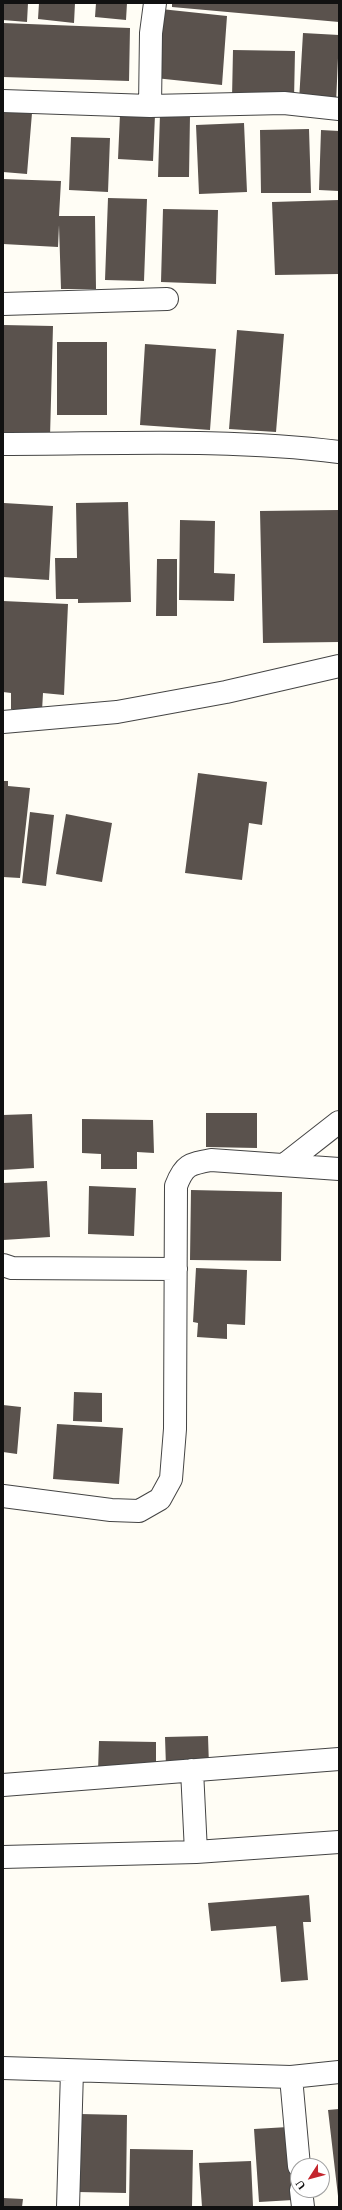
<!DOCTYPE html>
<html>
<head>
<meta charset="utf-8">
<style>
  body { margin:0 }
  #map { position:relative; width:342px; height:2210px; overflow:hidden; background:#fffdf5; font-family:Spectral,serif }
  canvas { display:block }
  .frame { position:absolute; inset:0; border:4px solid #111; pointer-events:none }
  .north { position:absolute; left:290px; top:2158px; width:40px; height:40px; box-sizing:border-box; background:#fff; border:1px solid #a0a0a0; border-radius:50%; rotate:234deg; font-size:11px; font-weight:700; line-height:16px; text-align:center; color:#111 }
  .north::after { content:''; display:block; margin:auto; width:14px; height:18px; background:#c4262e; clip-path:polygon(50% 0,100% 100%,50% 72%,0 100%) }
</style>
</head>
<body>
<div id="map">
<canvas width="342" height="2210"></canvas>
<div class="frame"></div>
<div class="north">U</div>
</div>
<script>
const context = document.querySelector('canvas').getContext('2d');
context.lineJoin = 'round';
function fill(path, color) {
  context.fillStyle = color;
  context.fill(path, 'evenodd');
}
function strokePath(path, color, width, dash) {
  context.strokeStyle = color;
  context.lineWidth = width;
  context.lineCap = dash ? 'butt' : 'round';
  context.setLineDash(dash || []);
  context.stroke(path);
}
const building = new Path2D(`
  M3,3H28L27,22L3,20Z
  M39,3H75L74,23L38,19Z
  M96,3H127L126,20L95,17Z
  M172,3H339V22L172,7Z
  M161,9L227,16L222,85L155,78Z
  M3,23L130,28L129,81L3,77Z
  M303,33L339,35L336,104L299,101Z
  M233,50L295,51L294,100L232,98Z
  M3,111L32,113L27,174L3,172Z
  M120,114L155,115L153,161L118,159Z
  M160,114L190,115L189,177H158Z
  M244,123L247,192L199,194L196,125Z
  M309,129L311,193H261L260,130Z
  M321,130L339,131V191L319,190Z
  M71,137L110,138L108,192L69,190Z
  M3,179L61,181L59,216H95L96,289H61L59,225L58,247L3,244Z
  M108,198L147,199L144,281L105,280Z
  M339,200V274L275,275L272,202Z
  M163,209L218,210L216,284L161,282Z
  M3,325L53,326L50,437L3,436Z
  M237,330L284,334L276,432L229,429Z
  M57,342H107V415H57Z
  M145,344L216,349L210,430L140,425Z
  M128,502L131,602L78,603V599H56L55,558H77L76,503Z
  M4,503L53,506L49,580L3,577Z
  M339,510V642L263,643L260,511Z
  M180,520L215,521L214,573L235,574L234,601L179,600Z
  M157,559H177V616H156Z
  M3,601L68,604L64,695L43,693L42,711L11,709V693L3,692Z
  M198,773L267,782L262,825L249,823L242,880L185,873Z
  M3,781H8V786L30,788L20,878L3,877Z
  M30,812L54,815L46,886L22,883Z
  M66,814L112,823L102,882L56,874Z
  M206,1113H257V1148L206,1147Z
  M32,1114L34,1168L3,1170V1115Z
  M82,1119L153,1120L154,1153L137,1152V1169H101V1154L82,1153Z
  M47,1181L50,1237L3,1240V1183Z
  M89,1186L136,1188L134,1236L88,1234Z
  M191,1190L282,1192L281,1261L190,1260Z
  M196,1268L247,1270L245,1325L227,1324V1339L197,1337L198,1323L193,1322Z
  M74,1392L102,1393V1422L73,1421Z
  M3,1405L21,1407L17,1454L3,1452Z
  M57,1424L123,1428L119,1484L53,1479Z
  M208,1736L209,1766L166,1767L165,1737Z
  M99,1741L156,1742V1772L98,1771Z
  M309,1895L311,1922H303L308,1980L281,1982L276,1926L211,1931L208,1903Z
  M339,2109V2196H338L328,2110Z
  M80,2114L127,2115L126,2193L78,2192Z
  M288,2127L293,2200L259,2202L254,2129Z
  M130,2149L193,2150L192,2207L129,2206Z
  M251,2161L253,2206L202,2207L199,2163Z
  M3,2198L23,2199L22,2207H3Z`);
const minor = new Path2D(`
  M3,101L150,106L284,103L339,109
  M150,106L151,33L155,3
  M3,304L167,299
  M3,444C115,444 228,438 339,452
  M3,722L117,712L226,692L339,666
  M284,1165L339,1122
  M3,1265L12,1268L176,1269
  M3,1496L111,1510L139,1511L160,1499L171,1479L175,1429L176,1186C184,1165 189,1164 211,1160L339,1169
  M192,1770L196,1852
  M3,1785L339,1759
  M3,1857L196,1852L339,1842
  M3,2068L291,2077L339,2072
  M291,2077L299,2166
  M301,2190L303,2207
  M68,2207L72,2071`);
fill(building, '#5a524d');
strokePath(minor, '#444', 24);
strokePath(minor, '#fff', 22);
</script>
</body>
</html>
